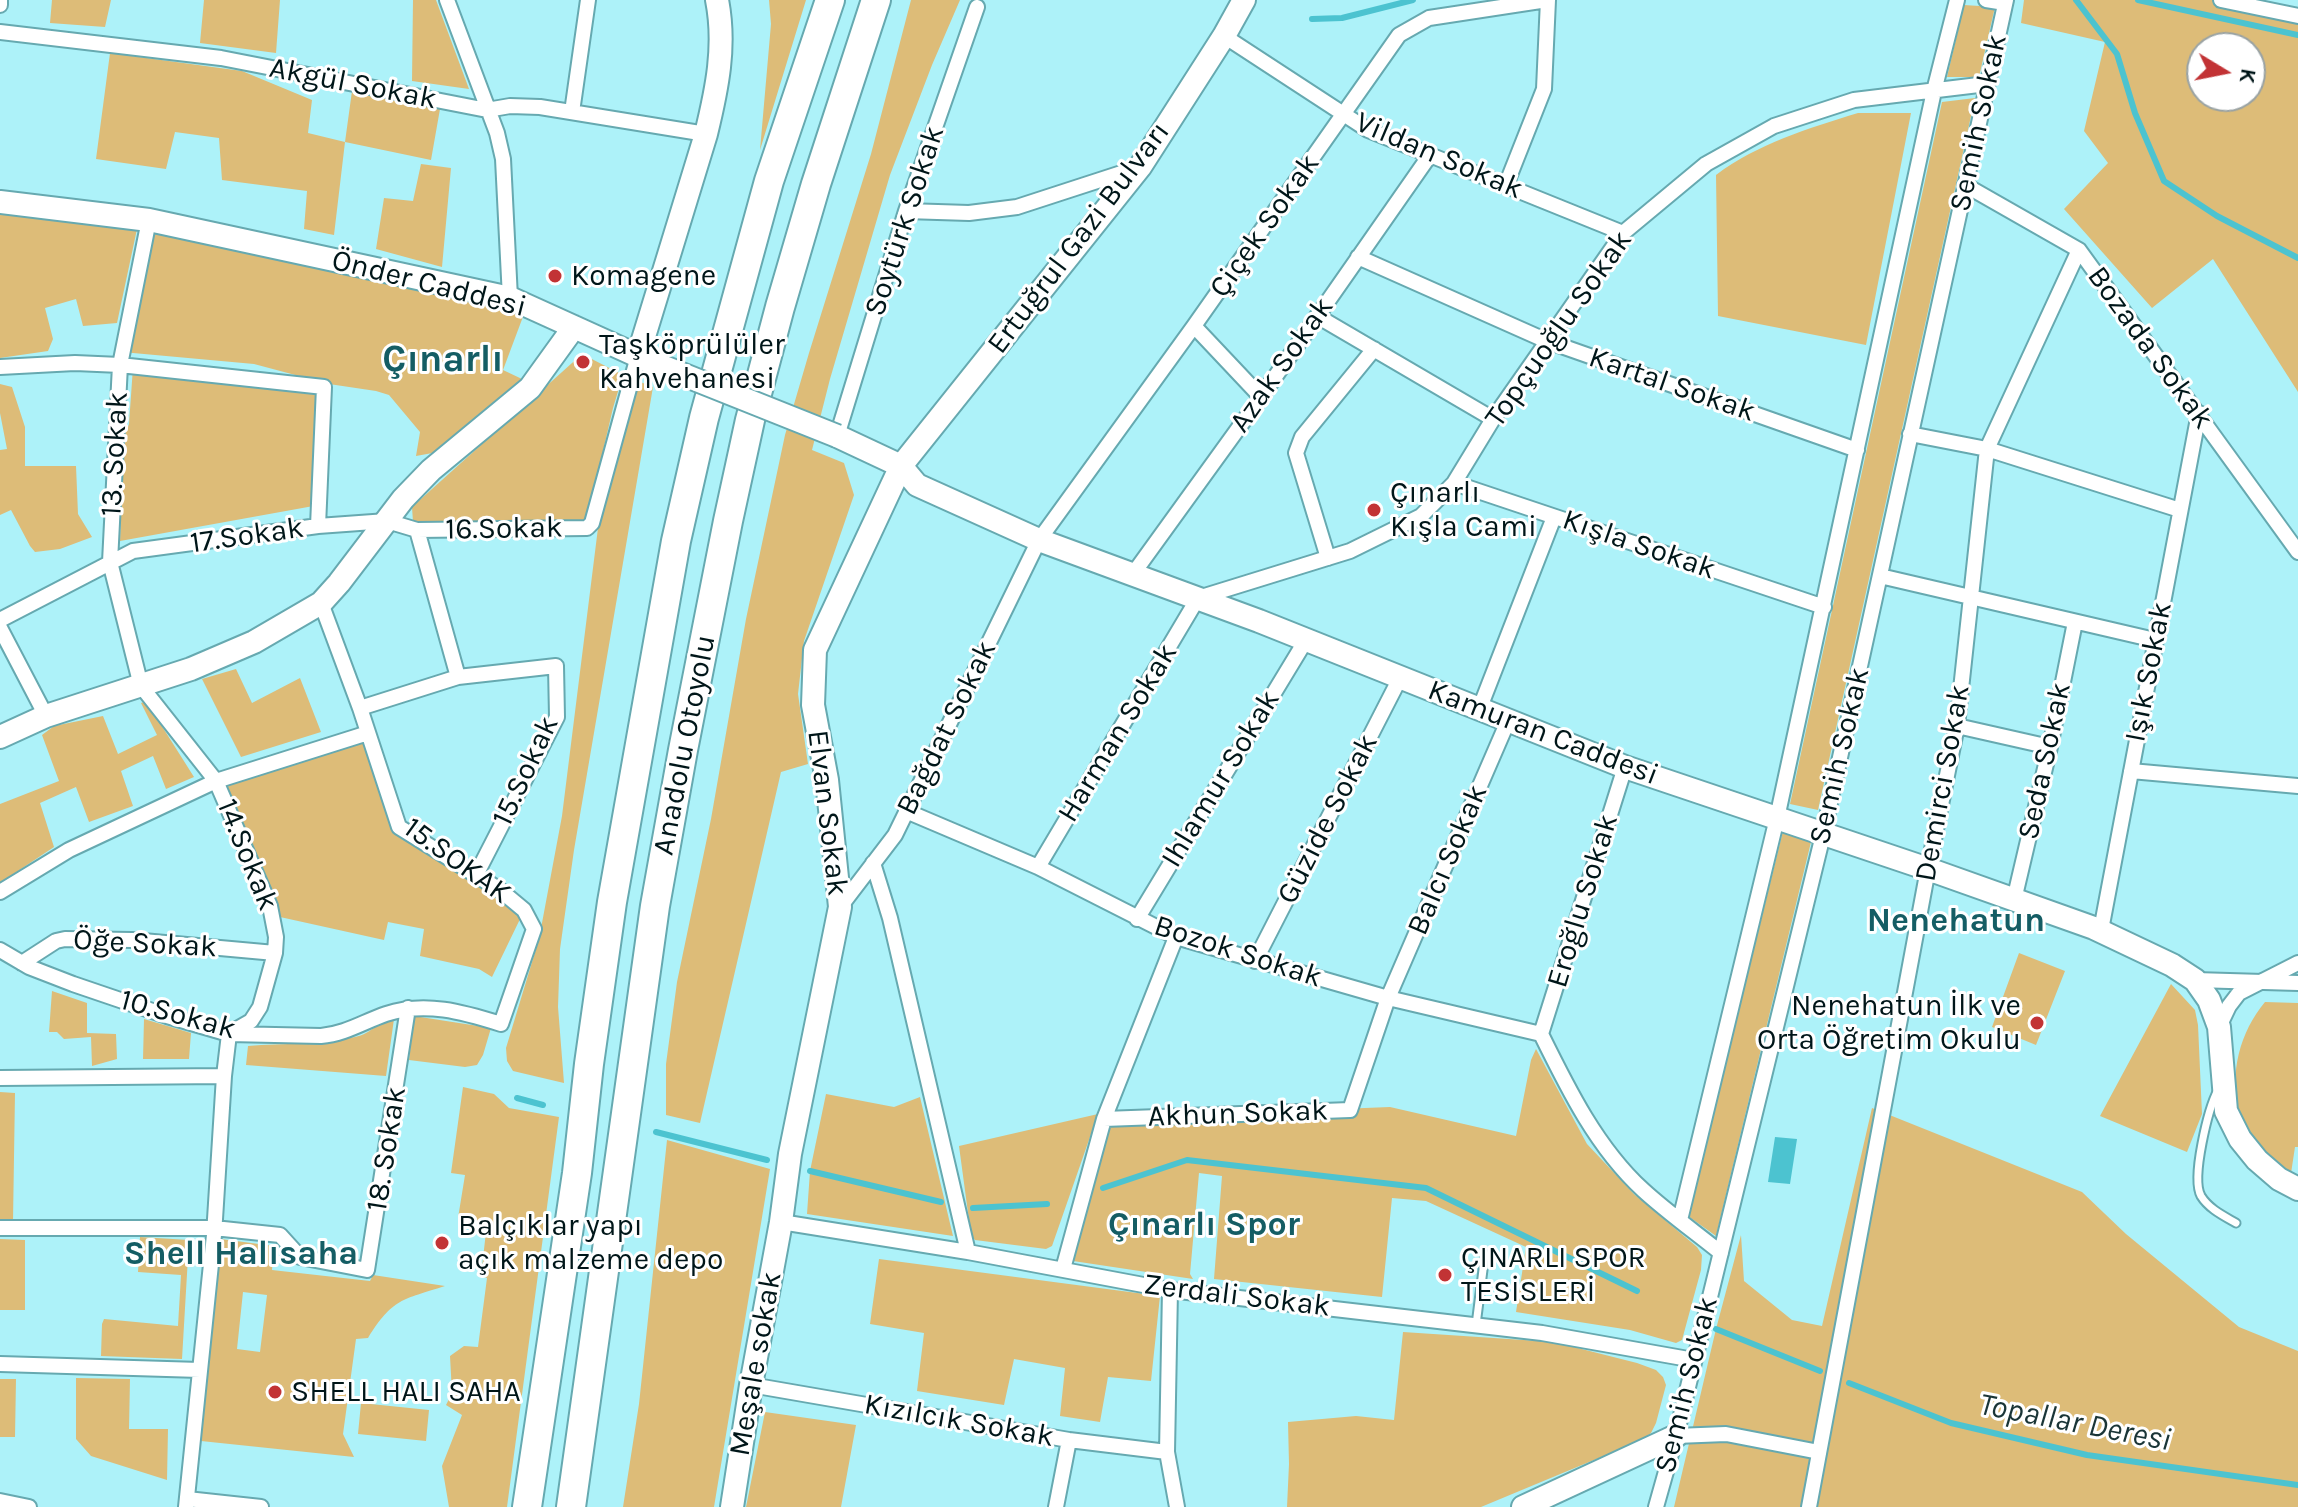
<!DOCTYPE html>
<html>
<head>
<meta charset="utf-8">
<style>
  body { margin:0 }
  #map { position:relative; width:2298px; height:1507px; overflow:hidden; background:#adf2f9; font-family:Karla,sans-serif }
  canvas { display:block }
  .north { position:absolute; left:2186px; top:32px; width:80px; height:80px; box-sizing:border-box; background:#fff; border:2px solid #99a2a3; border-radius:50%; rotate:100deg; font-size:22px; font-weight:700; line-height:32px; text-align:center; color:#001619 }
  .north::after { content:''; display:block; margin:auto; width:28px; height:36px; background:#c23335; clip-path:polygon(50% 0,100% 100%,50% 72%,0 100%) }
</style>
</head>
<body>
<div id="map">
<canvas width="2298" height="1507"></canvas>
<div class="north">K</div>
</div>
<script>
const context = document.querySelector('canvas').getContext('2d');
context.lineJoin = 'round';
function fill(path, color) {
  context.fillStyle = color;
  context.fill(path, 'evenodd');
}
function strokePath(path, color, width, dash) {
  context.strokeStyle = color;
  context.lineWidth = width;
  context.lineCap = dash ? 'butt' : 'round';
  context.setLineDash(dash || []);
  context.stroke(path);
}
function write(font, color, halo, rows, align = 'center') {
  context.font = font + ' Karla,sans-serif';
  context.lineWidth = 6;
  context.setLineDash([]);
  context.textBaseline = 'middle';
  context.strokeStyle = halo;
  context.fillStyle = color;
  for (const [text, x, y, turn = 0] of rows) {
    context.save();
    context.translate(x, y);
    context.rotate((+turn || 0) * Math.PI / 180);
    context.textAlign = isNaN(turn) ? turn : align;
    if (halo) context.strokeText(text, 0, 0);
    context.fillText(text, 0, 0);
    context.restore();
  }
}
const green = new Path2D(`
  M52,0H111L105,27L50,23Z
  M204,0H280L276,53L200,43Z
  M413,0H436L469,89L412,81Z
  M769,0H806L760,150L771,24Z
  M911,0H960L932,65L890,175L830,379L812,450L844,463L854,495L804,641L798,694L808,764L781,772L700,1123L666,1115V1064L677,982L711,819L746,619L785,435L809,353L871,154Z
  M2024,0H2221L2298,16V392L2213,259L2152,308L2064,209L2108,163L2084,131L2105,42L2021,23ZM2202,48H2250V96H2202Z
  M1964,5L1995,7L1979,77H1947Z
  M110,53L242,71L312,100L308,133L345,142L352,91L440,109L431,160L345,142L334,235L304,229L307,191L222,180L219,138L175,132L166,169L96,159Z
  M1975,98L1818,810L1790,804L1942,102Z
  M1858,113H1911L1866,345L1718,316L1716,175C1757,144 1809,128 1858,113Z
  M421,164L451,168L442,267L376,249L384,198L413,201Z
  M0,211L137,229L117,323L83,326L76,299L45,308L53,339L48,351L0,358Z
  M149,220L527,306L503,370L522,379L438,452L416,456L420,432L389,395L376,391L329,384L254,364L122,352Z
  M582,354L623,375L613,408L588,516L580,524L503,520L451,523L413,522L412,507Z
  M133,367L324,387L319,505L120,541L124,437L129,424Z
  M638,381L653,387L574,850L560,949L558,1007L564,1083L513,1071L507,1061L506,1048L539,939L562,816L598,528Z
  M0,384L12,387L25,427V466H76L78,514L92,537L60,549L35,552L30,546L11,510L0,515V450L7,449L0,413Z
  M236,669L252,703L300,678L321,732L241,757L202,679Z
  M146,701L194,777L166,789L153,756L121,771L133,806L89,822L76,787L40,803L54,847L0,883V804L59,781L42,735L54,726L103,716L118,754L157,735L141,703Z
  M362,741L392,830L462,874L521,917L492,977L479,969L420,956L424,929L388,922L384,940L280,917L265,874L225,785Z
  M1783,831L1811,842L1716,1236L1688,1216Z
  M2019,953L2065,971L2036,1045L1992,1027Z
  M2171,984L2195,1010L2198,1025L2202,1114L2187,1152L2100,1116Z
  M52,991L87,1003V1033L116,1034L117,1059L92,1066L91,1037L64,1039L57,1032H49Z
  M2265,1002L2298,1003V1147H2295L2290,1180C2277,1170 2252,1143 2244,1129C2242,1124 2241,1117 2239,1112C2229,1073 2240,1032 2265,1002Z
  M414,1016L491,1028L483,1055L477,1065L465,1067L409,1060Z
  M144,1019L191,1033L189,1059H143Z
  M394,1019L386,1076L246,1065L248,1046C283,1043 321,1045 355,1037C371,1034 378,1021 394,1019Z
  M1536,1049L1587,1144L1635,1195L1697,1247L1702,1255L1701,1270L1682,1340L1676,1343L1630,1330L1516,1312L1526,1247L1426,1201L1392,1198L1382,1297L1214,1279L1222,1176L1199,1173L1190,1274L1193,1279L1073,1261L1112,1118L1390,1107L1516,1136L1531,1060Z
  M463,1087L494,1094L509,1108L559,1117L507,1507H449L442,1466L462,1415L446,1405L452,1393L450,1356L464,1346L478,1347L487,1278L481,1276L487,1223L458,1218L465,1175L451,1173Z
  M0,1092L15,1093L13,1221L0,1220Z
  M826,1094L894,1107L920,1097L953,1236L807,1214L810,1171Z
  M1872,1108L2082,1192L2126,1234L2239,1327L2298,1351V1507H1674L1716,1329L1741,1235L1744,1281L1792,1320L1822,1326Z
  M1098,1114L1052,1246L1046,1249L975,1240L971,1235L959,1146Z
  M667,1140L770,1169L714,1507H623L639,1404Z
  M140,1237L189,1240L182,1359L101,1356L102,1324L104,1319L178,1326L181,1275L138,1272Z
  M0,1239L25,1240V1310H0Z
  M221,1239L274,1246L272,1270L370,1281L373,1275L445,1286C402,1300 393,1298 368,1338L356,1339L343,1434L354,1457L201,1441ZM243,1292L267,1295L260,1352L237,1349Z
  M879,1259L1160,1296L1151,1381L1108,1377L1100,1422L1060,1416L1065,1368L1014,1359L1004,1405L917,1391L924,1333L870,1324Z
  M1403,1332L1554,1342L1637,1363L1656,1370L1663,1377L1666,1385L1656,1423L1651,1433L1642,1440L1481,1507H1287L1289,1464L1288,1422L1356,1416L1394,1420Z
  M76,1378L130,1379L129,1429H168L167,1480L91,1456L76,1439Z
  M0,1379H16L15,1437H0Z
  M361,1403L429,1410L426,1441L358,1434Z
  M765,1412L856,1425L841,1507H746Z`);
const water = new Path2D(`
  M1775,1137L1797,1139L1790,1184L1768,1182Z`);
const stream = new Path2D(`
  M2076,0L2117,54L2135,113L2164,181L2217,216L2298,258
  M2138,0L2298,35
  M1312,19L1342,18L1413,0
  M517,1098L543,1105
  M656,1132L767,1160
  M810,1171L941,1202
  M1103,1188L1187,1160L1426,1188L1637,1291
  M973,1208L1047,1204
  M1716,1329L1820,1371
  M1849,1383L1951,1423L2087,1455L2298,1485`);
const lane = new Path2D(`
  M2218,1090C2208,1109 2191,1178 2201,1196C2209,1209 2224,1216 2236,1223
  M1476,1325L1485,1254`);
const street = new Path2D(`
  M447,0L497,133L503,159L510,298
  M1986,0L2005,3
  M2221,0L2298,16
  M0,5V0
  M0,32L221,58L487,110L510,106L540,107L706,134
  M1224,36L1368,130L1623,233
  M572,112L588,0
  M1506,185L1544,89L1548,0
  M1965,185L2079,250L2298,552
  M906,211L969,213L1017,207L1140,167
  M149,220L120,365L110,562L141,686L216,781L270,906L276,937L275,953L260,1007L251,1021L230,1033
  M1358,257L1547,341L1857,450
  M1317,316L1493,419
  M1194,326L1261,397
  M0,367L75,363L120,365L324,387L318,526
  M1910,434L1987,449L2180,510
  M837,436L906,211L977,7
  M1454,483L1824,607
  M417,530L458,677
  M1328,558L1296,453L1302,437L1374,349
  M1133,574L1261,397L1430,155
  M1880,576L2155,640
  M0,620L133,551L318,526L387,521L417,530L587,528L592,523L638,356
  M0,628L46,716
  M360,708L458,677L556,666L557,717L476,875
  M1479,710L1554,517
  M1957,726L2050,747
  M2131,771L2298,786
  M906,811L1038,867L1176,937L1388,998L1541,1034
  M873,863L890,918L968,1252
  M1038,867L1198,598L1350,551L1421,516L1454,483L1493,419L1623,233L1706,164L1774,126L1854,100L1987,84
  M0,892L69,850L216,781L368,733
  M2014,900L2050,747L2075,622
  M840,907L895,835L1039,540L1194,326L1399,35L1429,18L1547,0
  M1137,919L1306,640
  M2101,930L2199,413
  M1176,937L1104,1119L1350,1110L1388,998L1508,721
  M0,950L29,967L73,984L167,1016L229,1034L321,1036C345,1034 363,1022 386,1014C425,1001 463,1012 501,1024L534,929L524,910L500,890L399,827L360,708L321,603
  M1255,961L1400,678
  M22,963L56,941L65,939L132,940L275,953
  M2195,980L2298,983
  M2219,1027L2229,1006L2239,993L2298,963
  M1541,1034C1568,1089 1597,1148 1643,1190C1667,1212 1695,1232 1721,1253
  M1541,1034L1625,767
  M0,1078L224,1076
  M1680,1220L1777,818L1934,91L1957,0
  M781,1222L968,1252L1170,1290L1542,1333L1694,1360
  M0,1228H214L280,1235L300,1257L367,1270L408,1008
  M1063,1269L1104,1119
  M1170,1290L1167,1452L1177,1507
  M0,1364L200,1370
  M751,1385L1069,1440L1167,1452
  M1676,1436L1726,1434L1819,1452
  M187,1499L261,1507
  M0,1501L29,1507
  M186,1507L214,1235L224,1076L229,1034
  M1056,1507L1069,1440
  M1656,1507L1676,1436L1823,835L2006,0
  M1809,1507L1928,869L1957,726L1987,449L2079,250`);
const secondary = new Path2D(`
  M0,202L149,220L510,298L649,361
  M638,356L706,134C717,89 726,46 717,0
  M837,436L901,466L917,485L1039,540L1259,621L1625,767L1928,869L2094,928L2172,965L2195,980L2209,1000L2219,1027L2226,1111L2240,1139L2257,1160L2279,1179L2298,1189
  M0,737L46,716L191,669L254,642L321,603L339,583L403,499L431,470L530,388L574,327
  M732,1507L751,1385L781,1222L790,1154L840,907L827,780L813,705L815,650L901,466L1140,167L1224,36L1244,0
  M1523,1507L1676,1436`);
const highway = new Path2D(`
  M527,1507L577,1173L589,1064L612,902L676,541L704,418L769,181L830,0
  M571,1507L655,906L683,750L728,521L750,420L780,307L816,184L876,0`);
const secondaryBridge = new Path2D(`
  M649,361L837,436`);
const markers = [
  [555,276,8,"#c23335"],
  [583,362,8,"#c23335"],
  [1374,510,8,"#c23335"],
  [2037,1023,8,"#c23335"],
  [442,1243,8,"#c23335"],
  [1445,1275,8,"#c23335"],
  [275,1392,8,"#c23335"]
];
const streetNames = [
  ["Akgül Sokak",353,84,11],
  ["Semih Sokak",1979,123,-78],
  ["Vildan Sokak",1439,156,23],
  ["Soytürk Sokak",905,221,-72],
  ["Çiçek Sokak",1265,226,-55],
  ["Ertuğrul Gazi Bulvarı",1079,238,-53],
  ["Önder Caddesi",429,284,14],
  ["Topçuoğlu Sokak",1559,329,-55],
  ["Bozada Sokak",2150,348,54],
  ["Azak Sokak",1282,365,-55],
  ["Kartal Sokak",1672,385,19],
  ["13. Sokak",115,454,-87],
  ["16.Sokak",504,529,-1],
  ["17.Sokak",247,536,-8],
  ["Kışla Sokak",1639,545,19],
  ["Işık Sokak",2149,672,-79],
  ["Bağdat Sokak",947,728,-64],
  ["Harman Sokak",1118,733,-59],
  ["Kamuran Caddesi",1543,733,21],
  ["Anadolu Otoyolu",685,745,-79],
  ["Semih Sokak",1840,756,-77],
  ["Seda Sokak",2045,761,-78],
  ["15.Sokak",526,771,-65],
  ["Ihlamur Sokak",1221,779,-59],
  ["Demirci Sokak",1943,783,-80],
  ["Elvan Sokak",827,813,83],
  ["Güzide Sokak",1328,819,-63],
  ["14.Sokak",247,855,68],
  ["Balcı Sokak",1448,860,-67],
  ["15.SOKAK",457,861,36],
  ["Eroğlu Sokak",1583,901,-73],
  ["Öğe Sokak",145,944,3],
  ["Bozok Sokak",1238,952,18],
  ["10.Sokak",178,1015,15],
  ["Akhun Sokak",1238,1114,-2],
  ["18. Sokak",387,1149,-81],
  ["Zerdali Sokak",1237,1296,7],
  ["Meşale sokak",756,1364,-80],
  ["Semih Sokak",1687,1385,-76],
  ["Kızılcık Sokak",959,1421,10]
];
const poiNames = [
  ["Komagene",571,276],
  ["Taşköprülüler",599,345],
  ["Kahvehanesi",599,379],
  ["Çınarlı",1390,493],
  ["Kışla Cami",1390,527],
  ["Nenehatun İlk ve",2021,1006,"right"],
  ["Orta Öğretim Okulu",2021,1040,"right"],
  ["Balçıklar yapı",458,1226],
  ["açık malzeme depo",458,1260],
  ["ÇINARLI SPOR",1461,1258],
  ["TESİSLERİ",1461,1292],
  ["SHELL HALI SAHA",291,1392]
];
const waterNames = [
  ["Topallar Deresi",2075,1423,11]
];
const quarterNames = [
  ["Nenehatun",1956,921],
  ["Çınarlı Spor",1204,1225],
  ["Shell Halısaha",241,1254]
];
const districtNames = [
  ["Çınarlı",443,360]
];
fill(green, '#ddbc78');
fill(water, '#4cc3d0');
strokePath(stream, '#4cc3d0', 6);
strokePath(lane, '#66a9b0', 11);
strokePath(street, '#66a9b0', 18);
strokePath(secondary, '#66a9b0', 26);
strokePath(highway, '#66a9b0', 32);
strokePath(lane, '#fff', 7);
strokePath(street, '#fff', 14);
strokePath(secondary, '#fff', 22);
strokePath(highway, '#fff', 28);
strokePath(secondaryBridge, '#66a9b0', 26, []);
strokePath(secondaryBridge, '#fff', 22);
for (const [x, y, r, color] of markers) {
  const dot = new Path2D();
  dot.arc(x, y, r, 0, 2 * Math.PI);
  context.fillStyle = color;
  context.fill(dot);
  strokePath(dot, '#fff', 3);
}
write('30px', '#001619', '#fff', streetNames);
write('30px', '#001619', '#fff', poiNames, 'left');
write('italic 32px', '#1a3537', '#fff', waterNames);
write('bold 34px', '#145d64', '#fff', quarterNames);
write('bold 38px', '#145d64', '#fff', districtNames);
</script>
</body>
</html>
